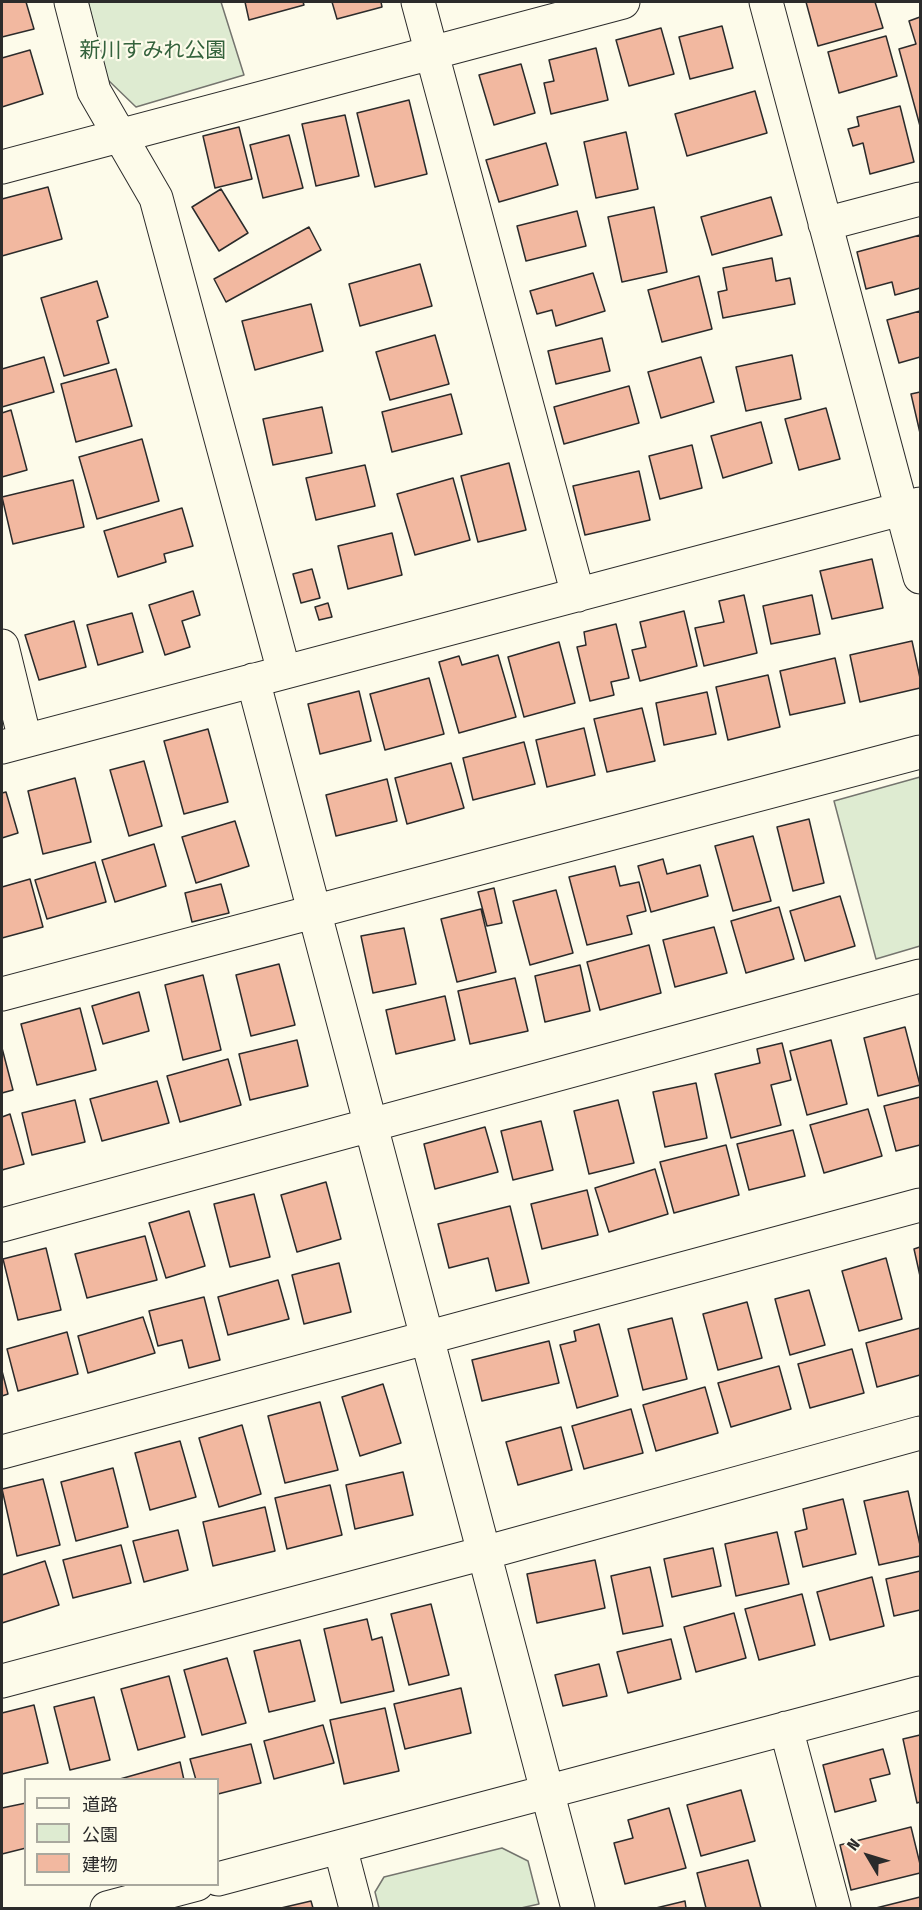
<!DOCTYPE html>
<html>
<head>
<meta charset="utf-8">
<style>
  body { margin:0 }
  #map { position:relative; width:922px; height:1910px; overflow:hidden; background:#fdfbea; font-family:"Fira Sans Condensed","Noto Sans JP",sans-serif }
  canvas { display:block }
  .frame { position:absolute; inset:0; border:3px solid #2b2b2b; pointer-events:none }
  .legend { position:absolute; left:24px; top:1778px; width:195px; height:108px; box-sizing:border-box; background:#fdfbea; border:2px solid #a9a89e; margin:0; padding:8px 10px; list-style:none; font-size:18px; color:#2b2b2b }
  .legend li { display:flex; align-items:center; gap:12px; height:30px }
  .legend b { width:30px; border:2px solid #a9a89e }
  .north { position:absolute; left:838px; top:1826px; width:60px; height:60px; -webkit-text-stroke:4px #fdfbea; paint-order:stroke; rotate:308deg; font-size:16px; font-weight:700; line-height:24px; text-align:center; color:#2b2b2b }
  .north::after { content:''; display:block; margin:auto; width:21px; height:27px; background:#2b2b2b; clip-path:polygon(50% 0,100% 100%,50% 72%,0 100%) }
</style>
</head>
<body>
<div id="map">
<canvas width="922" height="1910"></canvas>
<div class="frame"></div>
<ul class="legend">
<li><b style="height:8px;background:#fdfbea"></b>道路</li>
<li><b style="height:16px;background:#deebd1"></b>公園</li>
<li><b style="height:16px;background:#f2b8a0"></b>建物</li>
</ul>
<div class="north">N</div>
</div>
<script>
const context = document.querySelector('canvas').getContext('2d');
context.lineJoin = 'round';
function fill(path, color) {
  context.fillStyle = color;
  context.fill(path, 'evenodd');
}
function strokePath(path, color, width, dash) {
  context.strokeStyle = color;
  context.lineWidth = width;
  context.lineCap = dash ? 'butt' : 'round';
  context.setLineDash(dash || []);
  context.stroke(path);
}
function write(font, color, halo, rows, align = 'center') {
  context.font = font + ' "Fira Sans Condensed","Noto Sans JP",sans-serif';
  context.lineWidth = 4.5;
  context.setLineDash([]);
  context.textBaseline = 'middle';
  context.strokeStyle = halo;
  context.fillStyle = color;
  for (const [text, x, y, turn = 0] of rows) {
    context.save();
    context.translate(x, y);
    context.rotate((+turn || 0) * Math.PI / 180);
    context.textAlign = isNaN(turn) ? turn : align;
    if (halo) context.strokeText(text, 0, 0);
    context.fillText(text, 0, 0);
    context.restore();
  }
}
const green = new Path2D(`
  M88,2H221L244,75L136,107L107,79Z
  M920,777V946L876,959L834,801Z
  M502,1848L528,1861L539,1904L521,1908H379L375,1892L384,1877Z`);
const building = new Path2D(`
  M2,2H26L34,29L2,37Z
  M245,2H303L304,5L249,20Z
  M332,2H381L382,7L337,19Z
  M806,2H875L883,28L818,46Z
  M920,17V126L899,49L916,44L909,21Z
  M722,26L733,68L690,79L679,37Z
  M661,28L674,74L629,86L616,40Z
  M886,36L897,76L839,93L828,52Z
  M596,48L608,100L551,114L544,83L554,81L549,60Z
  M30,50L43,94L2,107V58Z
  M521,64L535,113L494,125L479,75Z
  M755,91L767,133L687,156L675,114Z
  M409,100L427,174L375,187L357,113Z
  M900,106L914,162L870,174L863,143L853,146L848,129L859,126L857,117Z
  M345,115L359,176L316,186L302,124Z
  M239,127L252,179L215,188L203,136Z
  M626,132L638,189L596,198L584,142Z
  M289,135L303,188L263,198L250,145Z
  M546,143L558,185L499,202L486,160Z
  M48,187L62,239L2,256V199Z
  M221,189L248,233L219,251L192,207Z
  M771,197L782,235L712,255L701,217Z
  M654,207L667,272L622,282L608,217Z
  M577,211L586,246L526,261L517,226Z
  M309,227L321,250L226,302L214,279Z
  M920,235V288L895,295L892,282L866,289L857,252Z
  M772,258L776,281L790,278L795,304L723,318L718,292L727,290L723,268Z
  M420,264L432,306L360,326L349,284Z
  M593,273L605,311L556,326L552,310L537,314L530,291Z
  M699,276L712,329L662,342L648,290Z
  M97,281L108,317L97,321L109,363L64,376L41,298Z
  M311,304L323,351L255,370L242,321Z
  M920,311V357L899,363L887,320Z
  M435,335L449,384L390,400L376,352Z
  M602,338L610,371L556,384L548,351Z
  M792,355L801,399L746,411L736,367Z
  M44,357L54,392L2,407V369Z
  M701,357L714,402L661,418L648,372Z
  M116,369L132,426L76,442L61,384Z
  M629,386L639,423L564,444L554,407Z
  M920,392V433L911,394Z
  M451,394L462,434L392,452L382,412Z
  M322,407L332,453L273,465L263,419Z
  M826,408L840,459L799,470L785,419Z
  M11,410L27,470L2,477V413Z
  M761,422L772,463L723,478L711,436Z
  M142,439L159,501L97,519L79,457Z
  M692,445L702,488L660,499L649,456Z
  M509,463L526,530L478,542L461,476Z
  M365,465L375,506L316,520L306,478Z
  M639,471L650,520L585,535L573,486Z
  M453,478L470,540L415,555L397,494Z
  M73,480L84,527L13,544L2,497Z
  M182,508L193,546L164,554L166,562L118,577L104,531Z
  M392,533L402,575L348,589L338,546Z
  M872,559L883,608L832,619L820,571Z
  M312,569L320,598L301,603L293,574Z
  M193,591L200,615L182,621L190,647L165,655L149,605Z
  M744,595L757,653L704,666L695,628L724,622L719,601Z
  M812,595L820,634L771,644L763,606Z
  M328,603L332,617L319,620L315,607Z
  M684,611L697,666L640,681L632,650L646,647L640,622Z
  M132,613L143,652L98,665L87,625Z
  M74,621L86,667L39,680L25,635Z
  M616,624L629,678L611,682L614,695L590,701L577,647L586,645L584,632Z
  M912,641L920,678V688L860,702L850,655Z
  M559,642L575,703L524,717L508,657Z
  M498,655L516,717L459,733L439,662L459,656L462,665Z
  M835,658L845,703L790,715L780,671Z
  M768,675L780,727L728,740L716,687Z
  M429,678L444,734L385,750L370,694Z
  M359,691L371,741L320,754L308,704Z
  M707,692L716,734L664,745L656,703Z
  M642,708L655,761L607,772L594,719Z
  M584,728L595,775L547,787L536,740Z
  M208,729L228,802L184,814L164,741Z
  M524,742L535,784L473,800L463,758Z
  M144,761L162,826L129,836L110,770Z
  M451,763L464,808L407,824L395,778Z
  M75,778L91,842L43,854L28,791Z
  M387,779L397,821L336,836L326,795Z
  M6,792L18,833L2,838V793Z
  M809,819L824,883L793,891L777,827Z
  M235,821L249,866L196,883L182,837Z
  M753,836L771,901L733,911L715,846Z
  M154,844L166,886L115,902L102,860Z
  M663,859L667,874L700,865L708,896L651,912L638,866Z
  M95,862L106,902L47,919L35,880Z
  M615,866L620,886L639,882L646,911L627,916L632,934L587,945L569,877Z
  M30,879L43,927L2,938V887Z
  M221,884L229,913L192,922L185,893Z
  M494,888L502,923L487,926L478,892Z
  M556,890L573,953L530,965L513,901Z
  M840,896L855,946L805,961L790,911Z
  M779,907L794,959L746,973L731,921Z
  M481,909L496,972L457,982L441,919Z
  M714,927L727,973L675,987L663,940Z
  M404,928L416,984L373,993L361,936Z
  M649,945L661,993L600,1010L587,962Z
  M279,964L295,1025L251,1036L236,975Z
  M580,965L590,1011L545,1022L535,976Z
  M203,975L221,1050L183,1060L165,985Z
  M515,978L528,1031L470,1044L458,991Z
  M139,992L149,1031L103,1044L92,1006Z
  M445,996L455,1040L396,1054L386,1010Z
  M80,1008L96,1070L37,1085L21,1024Z
  M905,1027L920,1085L878,1096L864,1038Z
  M297,1040L308,1086L250,1100L239,1054Z
  M831,1040L847,1104L807,1115L790,1051Z
  M782,1043L791,1080L771,1085L781,1125L731,1138L715,1074L760,1063L757,1049Z
  M2,1048L13,1090L2,1093Z
  M228,1059L241,1105L180,1122L167,1076Z
  M157,1081L169,1123L102,1141L90,1099Z
  M696,1083L707,1138L665,1147L653,1092Z
  M920,1097V1145L896,1151L884,1106Z
  M75,1100L85,1142L32,1155L22,1113Z
  M618,1100L634,1163L589,1174L574,1111Z
  M868,1109L882,1156L824,1173L810,1125Z
  M10,1114L24,1164L2,1170V1117Z
  M541,1121L553,1170L513,1180L501,1131Z
  M485,1127L498,1172L435,1189L424,1144Z
  M793,1130L805,1176L749,1190L737,1144Z
  M726,1145L739,1195L674,1213L660,1162Z
  M655,1169L668,1214L609,1232L595,1188Z
  M326,1182L341,1239L297,1252L281,1195Z
  M587,1190L598,1235L542,1249L531,1204Z
  M254,1194L270,1257L230,1267L214,1204Z
  M510,1206L529,1283L496,1291L488,1258L449,1268L438,1224Z
  M189,1211L205,1266L166,1278L149,1223Z
  M145,1236L157,1280L87,1298L75,1254Z
  M920,1247V1276L914,1249Z
  M46,1248L61,1310L18,1320L3,1259Z
  M886,1258L902,1319L859,1331L842,1271Z
  M339,1263L351,1312L304,1324L292,1275Z
  M278,1280L289,1319L228,1335L218,1297Z
  M809,1290L825,1345L790,1355L775,1299Z
  M204,1297L220,1360L189,1368L182,1340L158,1346L149,1311Z
  M747,1302L762,1358L718,1370L703,1314Z
  M143,1317L155,1353L88,1373L78,1336Z
  M672,1318L687,1379L643,1390L628,1329Z
  M599,1324L618,1396L577,1408L560,1345L576,1341L574,1331Z
  M920,1328V1375L877,1387L866,1343Z
  M67,1332L78,1374L18,1391L7,1349Z
  M549,1341L559,1383L482,1401L472,1360Z
  M852,1349L864,1393L810,1408L798,1364Z
  M779,1366L791,1409L731,1427L718,1383Z
  M2,1371L8,1394L2,1396Z
  M383,1384L401,1443L360,1456L342,1397Z
  M705,1387L718,1433L656,1451L643,1405Z
  M320,1402L338,1470L285,1483L268,1416Z
  M631,1409L643,1453L584,1469L572,1426Z
  M242,1425L261,1494L219,1507L199,1438Z
  M561,1427L572,1470L518,1485L506,1442Z
  M180,1441L196,1497L150,1510L135,1453Z
  M113,1468L128,1527L76,1541L61,1482Z
  M403,1472L413,1515L355,1529L346,1485Z
  M43,1479L60,1545L17,1556L2,1489Z
  M330,1485L342,1535L287,1549L275,1498Z
  M908,1491L920,1545V1556L879,1565L864,1501Z
  M843,1499L856,1554L803,1567L795,1532L807,1529L803,1509Z
  M265,1507L275,1551L213,1566L203,1522Z
  M178,1530L188,1570L144,1582L133,1541Z
  M777,1532L789,1584L736,1596L725,1544Z
  M121,1545L131,1583L73,1598L63,1560Z
  M713,1548L721,1586L672,1597L664,1559Z
  M595,1560L605,1608L537,1623L527,1574Z
  M45,1561L59,1605L2,1623V1575Z
  M650,1567L663,1626L623,1634L611,1576Z
  M920,1571V1610L894,1616L886,1579Z
  M872,1577L884,1626L830,1640L817,1592Z
  M802,1594L815,1645L759,1660L745,1609Z
  M431,1604L449,1675L409,1685L391,1614Z
  M734,1613L746,1658L696,1672L684,1627Z
  M367,1619L372,1640L382,1637L394,1691L341,1703L324,1629Z
  M671,1639L681,1679L628,1693L617,1652Z
  M300,1640L315,1701L269,1712L254,1651Z
  M227,1658L246,1723L202,1735L184,1670Z
  M599,1664L607,1696L563,1706L555,1675Z
  M169,1676L185,1737L138,1750L121,1689Z
  M461,1688L471,1733L405,1749L394,1704Z
  M94,1697L110,1760L70,1770L54,1707Z
  M34,1705L48,1763L2,1774V1713Z
  M385,1708L399,1771L344,1784L330,1720Z
  M323,1725L334,1763L274,1779L264,1741Z
  M920,1735V1802L917,1803L903,1739Z
  M251,1744L261,1783L218,1794V1780H196L190,1759Z
  M883,1749L890,1774L870,1779L876,1801L835,1812L823,1765Z
  M180,1762L184,1780H120V1779Z
  M741,1790L755,1841L701,1856L687,1805Z
  M26,1803V1848L2,1854V1808Z
  M669,1808L686,1868L625,1884L614,1843L633,1838L628,1820Z
  M911,1827L920,1864V1873L851,1890L840,1845Z
  M748,1860L761,1908H706L697,1873Z
  M920,1897V1908H876Z
  M311,1901L313,1908H281Z
  M685,1901L686,1908H656Z`);
const minor = new Path2D(`
  M71,2L94,91L156,198L284,672
  M418,2L578,595
  M766,2L920,577
  M2,167L623,2
  M825,224L920,199
  M2,646L25,740
  M253,680L578,1908
  M2,747L920,504
  M2,994L920,752
  M2,1225L920,976
  M2,1452L920,1205
  M2,1681L484,1553L920,1433
  M786,1728L834,1908
  M340,1847L356,1908
  M218,1879L920,1693
  M107,1908L197,1884`);
const parkNames = [
  ["新川すみれ公園",153,51]
];
fill(green, '#deebd1');
strokePath(green, '#74746e', 1.5);
fill(building, '#f2b8a0');
strokePath(building, '#2b2b2b', 1.5);
strokePath(minor, '#2b2b2b', 35);
strokePath(minor, '#fdfbea', 33);
write('21px', '#34623c', '#fdfbea', parkNames);
</script>
</body>
</html>
